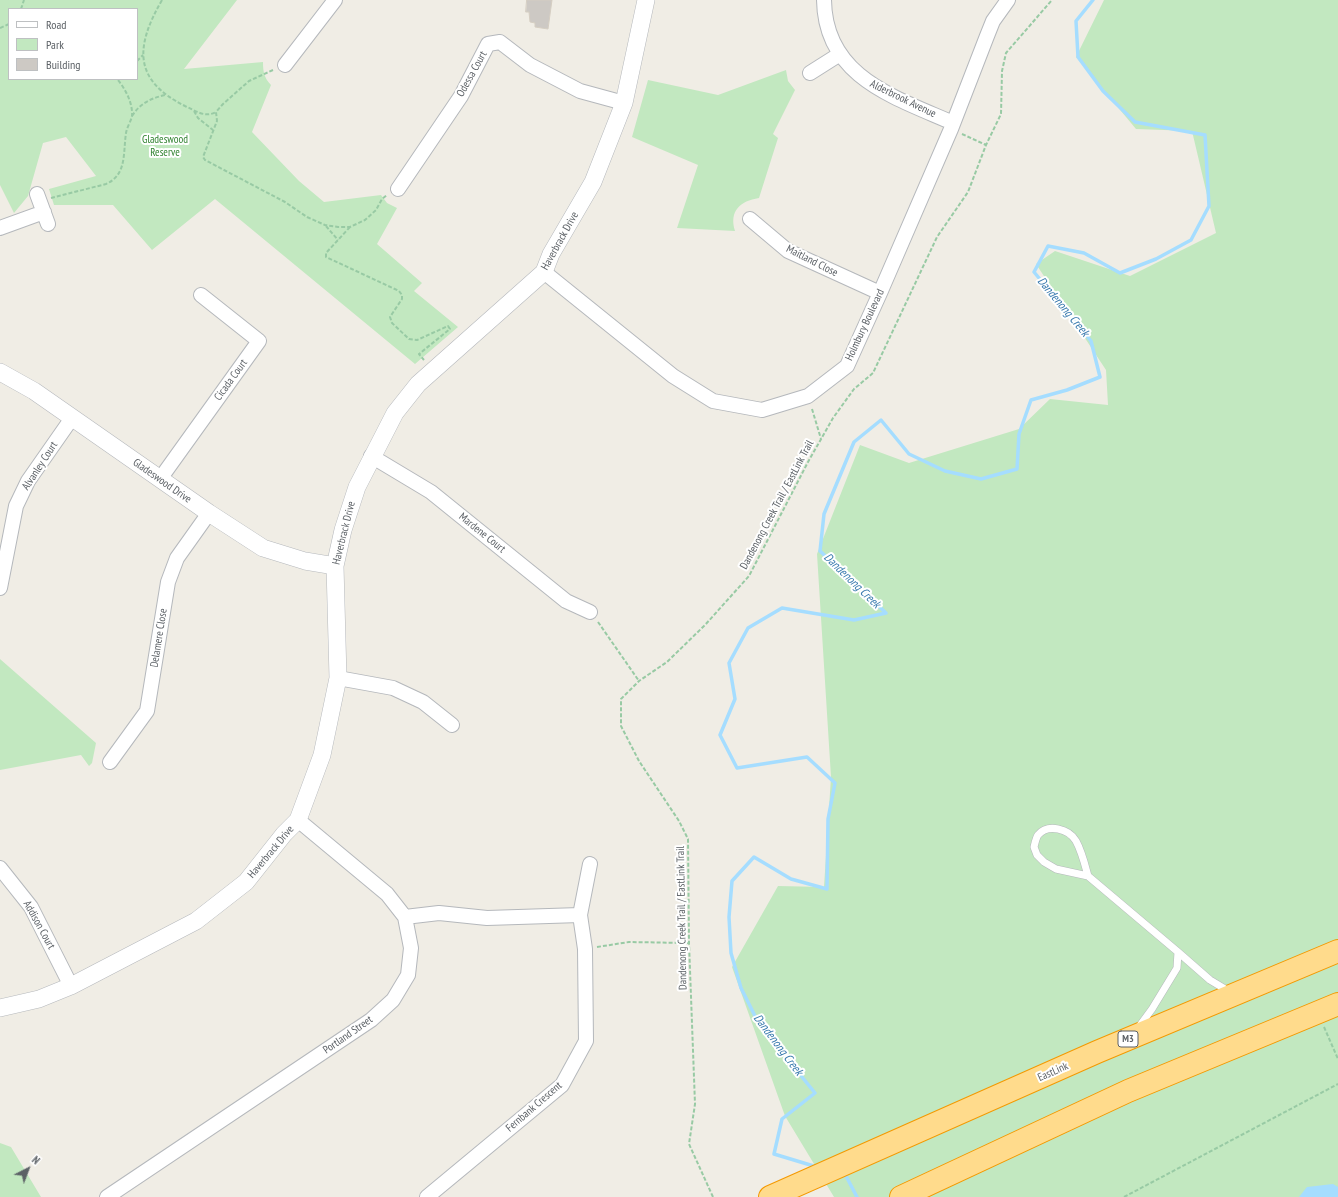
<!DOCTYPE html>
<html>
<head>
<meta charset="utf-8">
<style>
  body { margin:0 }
  #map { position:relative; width:1338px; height:1197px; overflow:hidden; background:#f0ede5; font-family:"PT Sans Narrow",sans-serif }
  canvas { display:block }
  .legend { position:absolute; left:8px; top:8px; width:130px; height:72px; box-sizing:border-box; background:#fff; border:1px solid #bec0c2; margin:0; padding:5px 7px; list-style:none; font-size:12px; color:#5c6166 }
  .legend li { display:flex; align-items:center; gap:8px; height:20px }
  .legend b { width:20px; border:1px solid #bec0c2 }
  .north { position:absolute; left:8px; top:1149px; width:40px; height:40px; -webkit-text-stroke:3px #fff; paint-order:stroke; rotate:42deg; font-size:11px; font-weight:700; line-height:16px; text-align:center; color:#5c6166 }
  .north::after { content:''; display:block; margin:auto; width:14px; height:18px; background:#5c6166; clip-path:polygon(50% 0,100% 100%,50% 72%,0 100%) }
</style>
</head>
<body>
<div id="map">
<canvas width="1338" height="1197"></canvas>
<ul class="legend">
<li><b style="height:5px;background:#fff"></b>Road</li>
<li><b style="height:11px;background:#c2e8c0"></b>Park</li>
<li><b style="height:11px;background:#cdc9c4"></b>Building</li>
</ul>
<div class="north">N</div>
</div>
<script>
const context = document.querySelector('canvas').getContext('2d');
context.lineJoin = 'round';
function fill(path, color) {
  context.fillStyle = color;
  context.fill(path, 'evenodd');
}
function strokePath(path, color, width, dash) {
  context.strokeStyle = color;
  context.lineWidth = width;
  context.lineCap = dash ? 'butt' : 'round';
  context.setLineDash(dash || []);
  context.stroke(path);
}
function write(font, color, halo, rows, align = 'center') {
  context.font = font + ' "PT Sans Narrow",sans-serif';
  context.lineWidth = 4;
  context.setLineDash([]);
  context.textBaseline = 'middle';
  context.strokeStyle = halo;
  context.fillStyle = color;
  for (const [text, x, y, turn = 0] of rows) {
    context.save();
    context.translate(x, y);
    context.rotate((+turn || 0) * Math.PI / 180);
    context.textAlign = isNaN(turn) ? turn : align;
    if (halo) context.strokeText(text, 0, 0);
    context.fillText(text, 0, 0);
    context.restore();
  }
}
const green = new Path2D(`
  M0,0H237L184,69L263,62C263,71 264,78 271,85L252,132L299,181L324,202L381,195L387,203L397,208L377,244L422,283L414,291L458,327L415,364L215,199L152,250L113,205H54L49,189L96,176L66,137L43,143L28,196L14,213L0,185ZM9,9H137V79H9Z
  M1104,0H1338V1197H834L785,1116L732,967L778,886L824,887L831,777L817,554L860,445L909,463L1019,429L1050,399L1108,405L1106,370L1036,264L1055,251L1130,276L1216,233L1192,131L1136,129L1076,57Z
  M786,70L788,81L795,90L773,134L778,138L759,198C740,201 729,211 735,231L677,228L698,165L632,137L648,80L718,95Z
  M0,659L96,743L92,763L89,766L81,755L0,770Z
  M0,1143L11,1147L41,1197H0Z`);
const water = new Path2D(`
  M1333,1184L1338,1187V1197H1299L1307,1187Z`);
const stream = new Path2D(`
  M817,1167L774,1154L782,1119L815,1093L759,1024L741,988L731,953L729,917L732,881L754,857L791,879L827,889L828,819L835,783L807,757L737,768L720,735L735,699L729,663L748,628L782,608L854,620L886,613L820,551L824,514L854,442L881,420L909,454L945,471L981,479L1017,469L1019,434L1031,400L1067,390L1100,377L1091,341L1034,272L1048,246L1084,253L1120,273L1156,259L1191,240L1209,206L1205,135L1135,122L1103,91L1078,57L1076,21L1093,0
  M842,1175L846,1176L857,1197`);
const building = new Path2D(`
  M527,0H552L548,29L535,27V23L530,22L529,12H526Z`);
const path = new Path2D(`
  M162,0C135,47 133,80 185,106C196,111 205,118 216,112
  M21,9L24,0
  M0,28L9,24
  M137,61L143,55
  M273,70L249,81L223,104L216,112L217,121L203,157L205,160L285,202L307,217L325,225L338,227H350L365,220L376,210L382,199L387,195
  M194,111L198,118L213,130
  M132,116C140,103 152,98 165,95
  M962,134L986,145
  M51,198L106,184C127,175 123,153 126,133C127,127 131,121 132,116C133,103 125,88 117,79
  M326,226L338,240
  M350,227L326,253V257L399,291L402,295V299L390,317L392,323L409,339L417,340L448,326L450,329L419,354L424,360
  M812,409L821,439
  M598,622L639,681
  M597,947L629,942L689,943
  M1324,1027L1338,1059
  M713,1197L689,1144L695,1104L689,943L688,839L679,821L639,761L621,726V699L639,681L667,662L705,625L749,576L808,462L833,418L854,389L873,373L937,237L968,192L986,145L1001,114L1002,71L1006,53L1052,0
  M1124,1197L1338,1084`);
const service = new Path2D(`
  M1088,876C1085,865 1082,852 1076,841C1069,829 1048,823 1038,835C1036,838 1035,843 1034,847L1037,855L1044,862L1056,869L1088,876L1178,952L1177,968L1152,1009L1138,1028
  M1178,952L1210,980L1230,992`);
const minor = new Path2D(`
  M824,0C825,77 894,97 953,123
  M285,65L335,0
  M810,73L840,54
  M398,189L461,96L488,44L500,42L530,65L580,91L624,103
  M37,194L48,224
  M750,219L788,251L880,293
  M0,228L44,212
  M544,272L673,376L713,401L762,410L808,396L847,366L880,293L951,129L987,36L993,21L1008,0
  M371,456L431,492L566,601L590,612
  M160,479L259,341L201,295
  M0,588L16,506L28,481L72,418
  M338,678L393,688L423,702L452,725
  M110,762L147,711L168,582L177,558L209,513
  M0,868L31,907L71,986
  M405,917L439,913L487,918L580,915
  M107,1197L371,1020L393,1000L408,975L411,948L405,917L387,894L298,820
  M427,1197L562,1085L586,1041L585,949L580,915L590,864`);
const tertiary = new Path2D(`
  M0,372L34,391L209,513L263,548L305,561L335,566
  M0,1008L39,999L71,986L196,921L246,882L284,834L298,820L322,755L338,678L335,566L343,530L357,487L395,413L418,384L544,272L551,254L593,182L624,103L646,0`);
const motorway = new Path2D(`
  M770,1197L1097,1052L1338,951
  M901,1197L1128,1091L1338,1004`);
const shields = [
  [1128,1039,20]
];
const shieldNames = [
  ["M3",1128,1039]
];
const streetNames = [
  ["Odessa Court",472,74,-61],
  ["Alderbrook Avenue",903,99,26],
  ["Haverbrack Drive",560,241,-61],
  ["Maitland Close",812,261,27],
  ["Holmbury Boulevard",865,325,-65],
  ["Cicada Court",231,380,-54],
  ["Alvanley Court",40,466,-57],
  ["Gladeswood Drive",162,481,35],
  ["Dandenong Creek Trail / EastLink Trail",777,505,-62],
  ["Haverbrack Drive",344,533,-76],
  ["Mardene Court",482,533,39],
  ["Delamere Close",159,638,-81],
  ["Haverbrack Drive",271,852,-50],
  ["Dandenong Creek Trail / EastLink Trail",682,918,-91],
  ["Addison Court",39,925,61],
  ["Portland Street",348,1035,-35],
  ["EastLink",1053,1072,-24],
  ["Fernbank Crescent",534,1107,-41]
];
const parkNames = [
  ["Gladeswood",165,140],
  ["Reserve",165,153]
];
const waterNames = [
  ["Dandenong Creek",1063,307,50],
  ["Dandenong Creek",852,581,44],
  ["Dandenong Creek",778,1045,53]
];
fill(green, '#c2e8c0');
fill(water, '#a5ddff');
strokePath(stream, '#a5ddff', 3.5);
fill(building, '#cdc9c4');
strokePath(building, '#d5cec2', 1);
strokePath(service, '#b5b8bc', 8);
strokePath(minor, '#b5b8bc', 16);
strokePath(tertiary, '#b5b8bc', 18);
strokePath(motorway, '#f49900', 24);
strokePath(path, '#98caa4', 2, [4, 2]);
strokePath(service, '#fff', 7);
strokePath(minor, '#fff', 14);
strokePath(tertiary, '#fff', 17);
strokePath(motorway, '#ffdb8c', 22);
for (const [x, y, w] of shields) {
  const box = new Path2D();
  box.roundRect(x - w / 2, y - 8, w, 16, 3);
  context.fillStyle = '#fff';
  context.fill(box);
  strokePath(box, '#5c6166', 1);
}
write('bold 10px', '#5c6166', null, shieldNames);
write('11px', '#5c6166', '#fff', streetNames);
write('11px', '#308230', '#fff', parkNames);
write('italic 12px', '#397aae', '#fff', waterNames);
</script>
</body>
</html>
